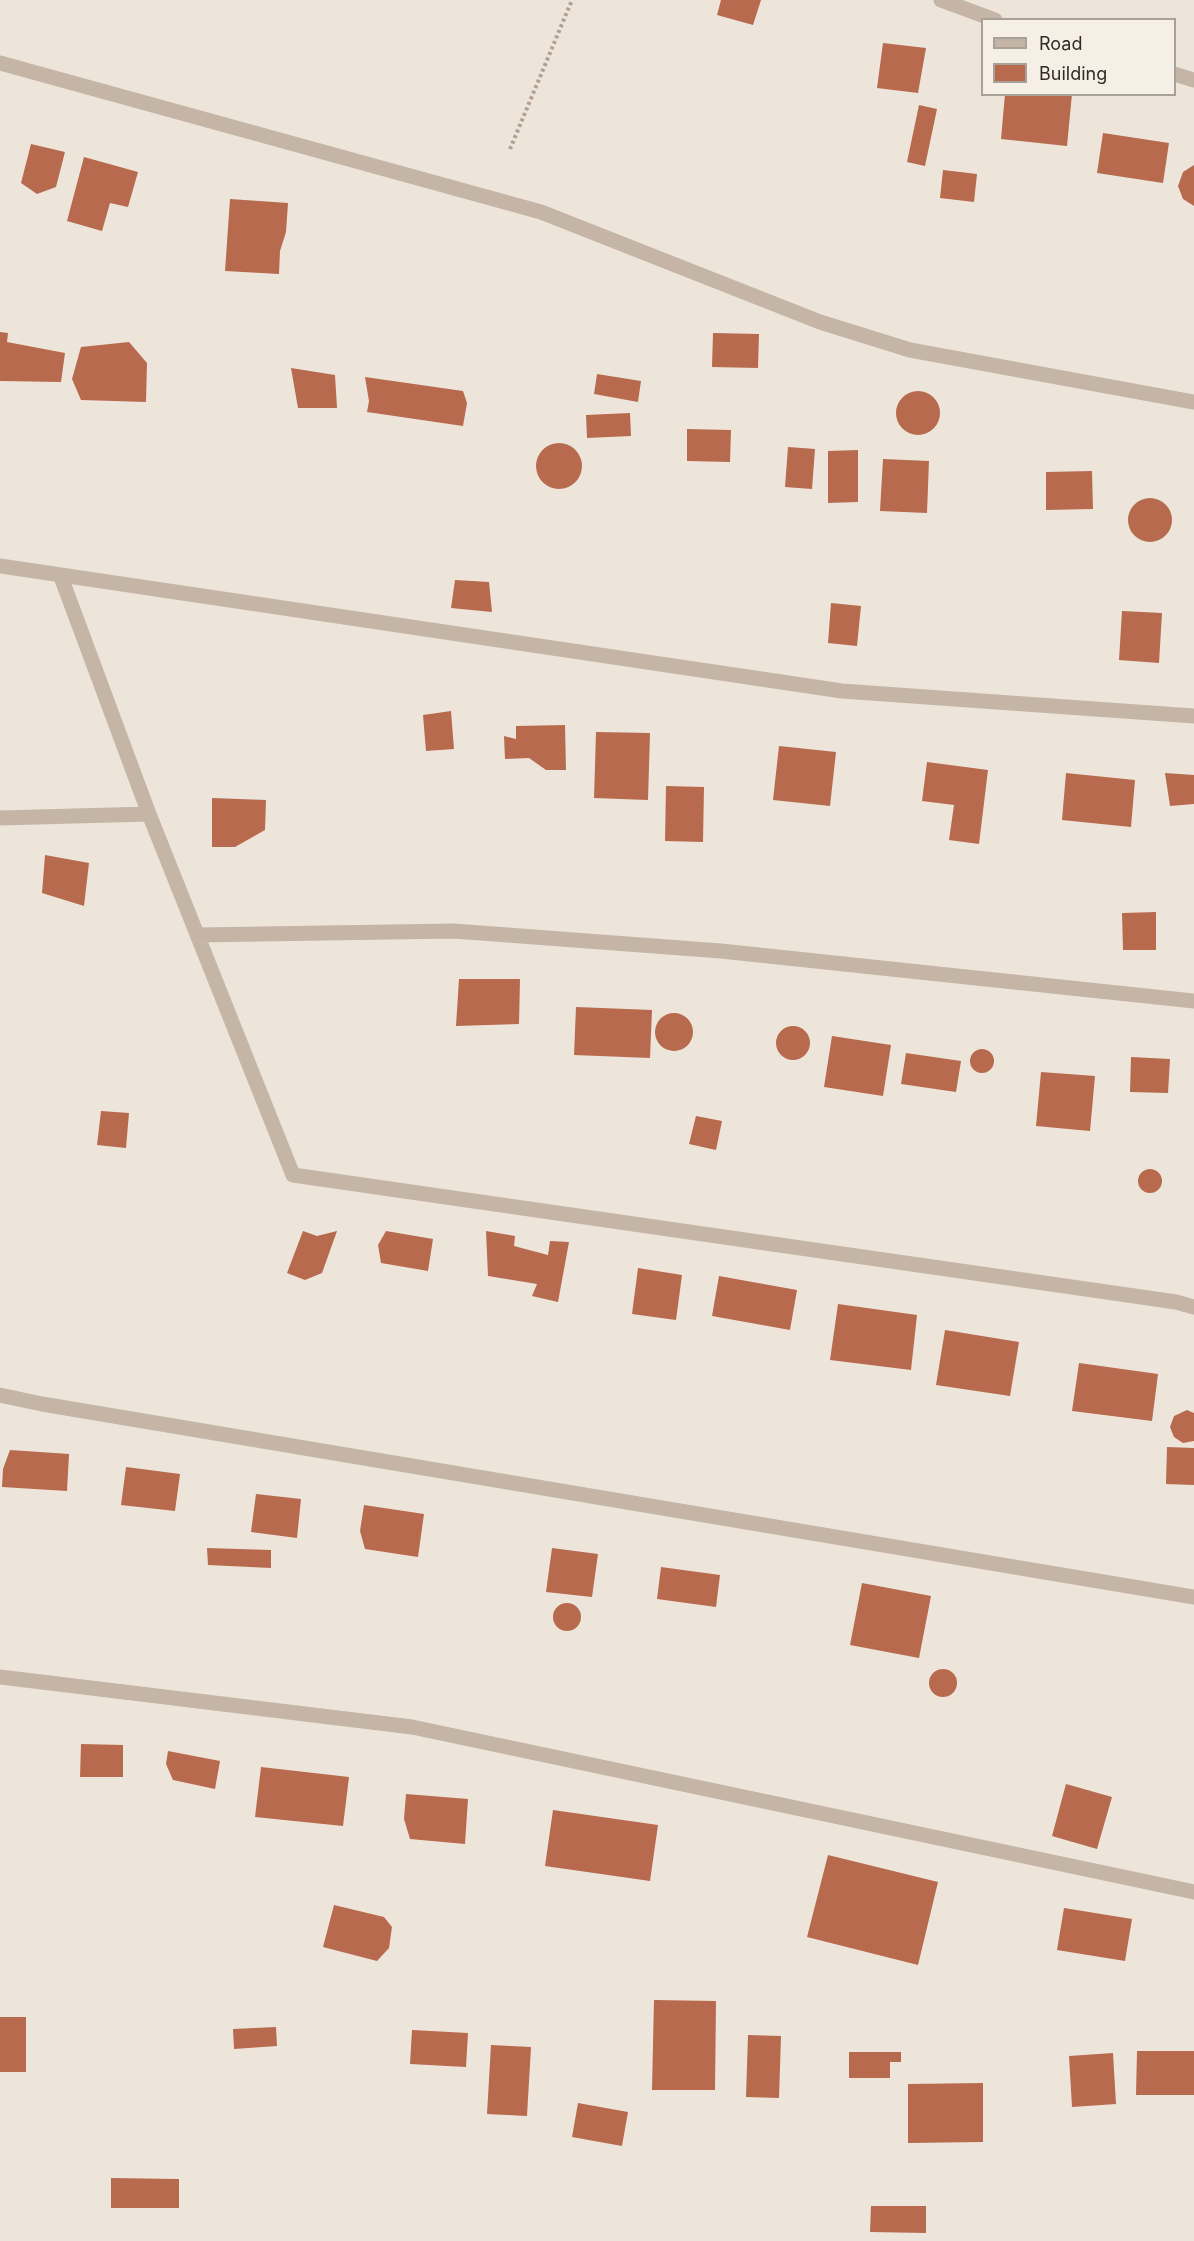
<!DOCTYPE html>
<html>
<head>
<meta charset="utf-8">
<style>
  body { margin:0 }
  #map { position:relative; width:1194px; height:2241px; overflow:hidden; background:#eee5da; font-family:Inter,sans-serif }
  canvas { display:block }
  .legend { position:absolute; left:981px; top:18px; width:195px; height:78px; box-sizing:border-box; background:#f6efe5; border:2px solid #a8a199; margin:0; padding:8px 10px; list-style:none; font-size:18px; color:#322b27 }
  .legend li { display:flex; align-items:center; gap:12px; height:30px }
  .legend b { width:30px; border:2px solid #a8a199 }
</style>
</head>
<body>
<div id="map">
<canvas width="1194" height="2241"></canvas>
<ul class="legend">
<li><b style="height:8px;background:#c4b5a7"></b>Road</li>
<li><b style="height:16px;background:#b76a4e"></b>Building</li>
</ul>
</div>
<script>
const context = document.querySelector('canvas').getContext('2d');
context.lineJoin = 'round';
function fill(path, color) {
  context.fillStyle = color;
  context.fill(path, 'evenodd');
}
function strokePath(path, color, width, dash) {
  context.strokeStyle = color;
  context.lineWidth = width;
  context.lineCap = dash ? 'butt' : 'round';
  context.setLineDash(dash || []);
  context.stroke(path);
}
const building = new Path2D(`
  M721,0H761L753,25L717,15Z
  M883,43L926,48L918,93L877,88Z
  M1005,94H1072L1067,146L1001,139Z
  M919,105L937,109L925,166L907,162Z
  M1103,133L1169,143L1163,183L1097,173Z
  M31,144L65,152L56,187L37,194L21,183Z
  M84,157L138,172L128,207L110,203L102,231L67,221Z
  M1194,165V206L1183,199L1178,186L1183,172Z
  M943,170L977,174L974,202L940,198Z
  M230,199L288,203L286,232L280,251L279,274L225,271Z
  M0,332L8,333L7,342L65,353L61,382L0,381Z
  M713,333L759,334L758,368L712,367Z
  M129,342L147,363L146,402L81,400L72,379L81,347Z
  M291,368L335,375L337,408H298Z
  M597,374L641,381L638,402L594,394Z
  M365,377L463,391L467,403L463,426L367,412L369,401Z
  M896 413a22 22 0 1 1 44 0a22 22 0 1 1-44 0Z
  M630,413L631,436L587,438L586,415Z
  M687,429L731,430L730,462L687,461Z
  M536 466a23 23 0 1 1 46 0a23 23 0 1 1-46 0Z
  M788,447L815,449L812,489L785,487Z
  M858,450V502L828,503V451Z
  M883,459L929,461L927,513L880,511Z
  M1092,471L1093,509L1046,510V472Z
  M1128 520a22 22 0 1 1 44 0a22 22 0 1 1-44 0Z
  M455,580L489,582L492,612L451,608Z
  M831,603L861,606L857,646L828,643Z
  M1122,611L1162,613L1159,663L1119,660Z
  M451,711L454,749L426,751L423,715Z
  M565,725L566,770H546L529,758L505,759L504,736L516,739V726Z
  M596,732L650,733L648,800L594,798Z
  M779,746L836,752L830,806L773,800Z
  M927,762L988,770L979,844L949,840L954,805L922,801Z
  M1066,773L1135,780L1131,827L1062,820Z
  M1165,773L1194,775V804L1170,806Z
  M666,786L704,787L703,842L665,841Z
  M212,798L266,800L265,830L235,847H212Z
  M45,855L89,863L84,906L42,893Z
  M1156,912V950H1123L1122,913Z
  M459,979H520L519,1024L456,1026Z
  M576,1007L652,1010L650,1058L574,1055Z
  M655 1032a19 19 0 1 1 38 0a19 19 0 1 1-38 0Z
  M776 1043a17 17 0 1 1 34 0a17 17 0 1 1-34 0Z
  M832,1036L891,1045L883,1096L824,1087Z
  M970 1061a12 12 0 1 1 24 0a12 12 0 1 1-24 0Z
  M906,1053L961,1061L956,1092L901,1084Z
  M1131,1057L1170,1059L1168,1093L1130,1092Z
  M1041,1072L1095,1076L1090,1131L1036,1126Z
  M101,1111L129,1113L126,1148L97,1145Z
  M696,1116L722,1121L716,1150L689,1144Z
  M1138 1181a12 12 0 1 1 24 0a12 12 0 1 1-24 0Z
  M303,1231L317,1236L337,1231L322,1273L305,1280L287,1273Z
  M386,1231L433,1239L428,1271L381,1263L378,1245Z
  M486,1231L515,1236L514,1246L548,1255L550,1241L569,1242L558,1302L532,1296L537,1284L488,1276Z
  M638,1268L682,1275L676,1320L632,1314Z
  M719,1276L797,1290L790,1330L712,1316Z
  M838,1304L917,1315L911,1370L830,1360Z
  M945,1330L1019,1342L1010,1396L936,1385Z
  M1079,1363L1158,1374L1152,1421L1072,1411Z
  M1187,1410L1194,1413V1441L1183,1443L1174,1437L1170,1427L1174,1416Z
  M1167,1447L1194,1448V1485L1166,1484Z
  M10,1450L69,1454L67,1491L2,1487L3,1469Z
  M126,1467L180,1474L175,1511L121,1505Z
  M256,1494L301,1499L297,1538L251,1532Z
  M364,1505L424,1514L418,1557L365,1549L360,1531Z
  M207,1548L271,1550V1568L208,1565Z
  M552,1548L598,1554L592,1597L546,1592Z
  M661,1567L720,1575L716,1607L657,1599Z
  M862,1583L931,1596L919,1658L850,1645Z
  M553 1617a14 14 0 1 1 28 0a14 14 0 1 1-28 0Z
  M929 1683a14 14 0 1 1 28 0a14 14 0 1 1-28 0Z
  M81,1744L123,1745V1777H80Z
  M168,1751L220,1761L215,1789L173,1780L166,1764Z
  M261,1767L349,1777L343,1826L255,1817Z
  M1066,1784L1112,1797L1097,1849L1052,1836Z
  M406,1794L468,1799L465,1844L410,1839L404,1819Z
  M553,1810L658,1825L650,1881L545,1866Z
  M828,1855L938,1882L918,1965L807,1937Z
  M334,1905L384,1917L392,1927L389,1948L377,1961L323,1947Z
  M1064,1908L1132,1919L1125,1961L1057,1950Z
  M654,2000L716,2001L715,2090H652Z
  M0,2017H26V2072H0Z
  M276,2027L277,2046L234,2049L233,2029Z
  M412,2030L468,2033L466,2067L410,2064Z
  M748,2035L781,2036L779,2098L746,2097Z
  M491,2045L531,2047L527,2116L487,2114Z
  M1137,2051H1194V2095H1136Z
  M849,2052H901V2062H890V2078H849Z
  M1113,2053L1116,2104L1072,2107L1069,2056Z
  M983,2083V2142L908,2143V2084Z
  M578,2103L628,2112L622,2146L572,2137Z
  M111,2178L179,2179V2208H111Z
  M871,2206H926V2233L870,2232Z`);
const path = new Path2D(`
  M510,149L572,0`);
const street = new Path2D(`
  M941,0L995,20
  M0,63L541,212L820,322L910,350L1194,402
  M1174,74L1194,80
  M0,566L842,691L1194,716
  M61,577L149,814L293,1175L1176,1302L1194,1307
  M0,818L149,814
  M197,935L454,931L721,951L1194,1001
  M0,1395L42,1404L1194,1597
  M0,1677L412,1727L1194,1892`);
fill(building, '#b76a4e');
strokePath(path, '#b09f92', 4, [3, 3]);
strokePath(street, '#c4b5a7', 15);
</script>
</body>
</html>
